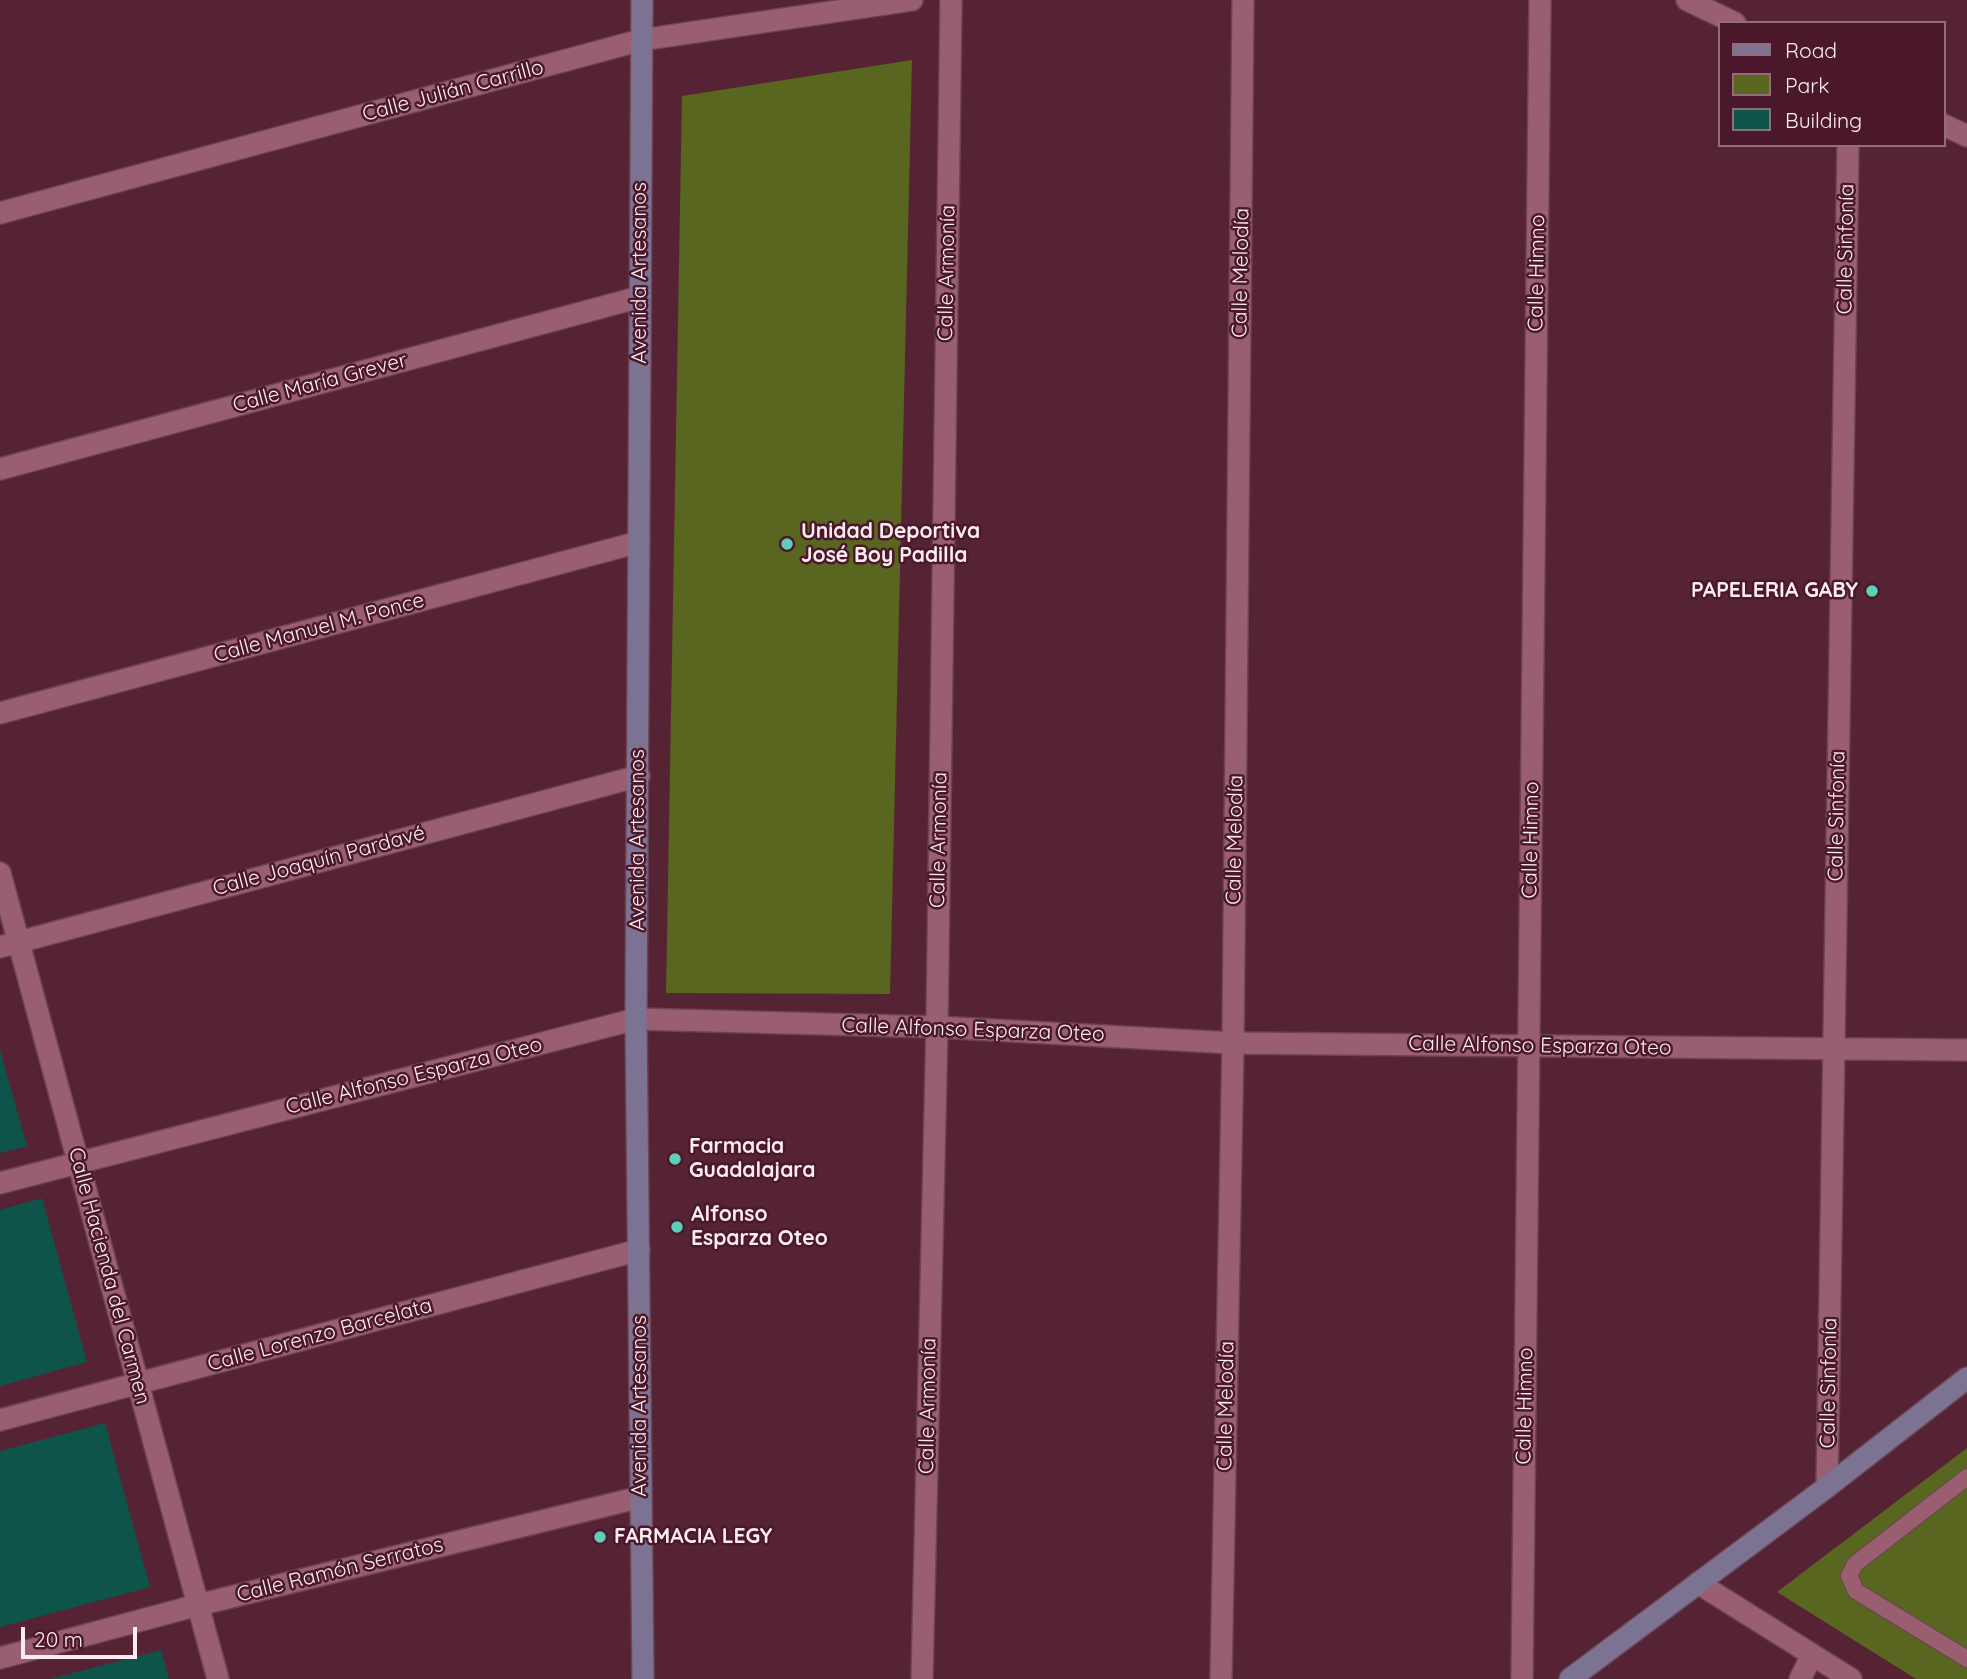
<!DOCTYPE html>
<html>
<head>
<meta charset="utf-8">
<style>
  body { margin:0 }
  #map { position:relative; width:1967px; height:1679px; overflow:hidden; background:#562335; font-family:Quicksand,sans-serif }
  canvas { display:block }
  .legend { position:absolute; left:1718px; top:21px; width:228px; height:126px; box-sizing:border-box; background:#4b182b; border:2px solid #916d7a; margin:0; padding:9px 12px; list-style:none; font-size:21px; color:#fbecf0 }
  .legend li { display:flex; align-items:center; gap:14px; height:35px }
  .legend b { width:35px; border:2px solid #916d7a }
  .scale { position:absolute; left:21px; top:1627px; width:116px; height:32px; box-sizing:border-box; border:4px solid #fbecf0; border-top:0; padding-left:9px; font-size:21px; line-height:24px; white-space:nowrap; color:#fbecf0; -webkit-text-stroke:5px #4b182b; paint-order:stroke }
</style>
</head>
<body>
<div id="map">
<canvas width="1967" height="1679"></canvas>
<ul class="legend">
<li><b style="height:9px;background:#7c7393"></b>Road</li>
<li><b style="height:19px;background:#58661f"></b>Park</li>
<li><b style="height:19px;background:#0e544a"></b>Building</li>
</ul>
<div class="scale">20 m</div>
</div>
<script>
const context = document.querySelector('canvas').getContext('2d');
context.lineJoin = 'round';
function fill(path, color) {
  context.fillStyle = color;
  context.fill(path, 'evenodd');
}
function strokePath(path, color, width, dash) {
  context.strokeStyle = color;
  context.lineWidth = width;
  context.lineCap = dash ? 'butt' : 'round';
  context.setLineDash(dash || []);
  context.stroke(path);
}
function write(font, color, halo, rows, align = 'center') {
  context.font = font + ' Quicksand,sans-serif';
  context.lineWidth = 5;
  context.setLineDash([]);
  context.textBaseline = 'middle';
  context.strokeStyle = halo;
  context.fillStyle = color;
  for (const [text, x, y, turn = 0] of rows) {
    context.save();
    context.translate(x, y);
    context.rotate((+turn || 0) * Math.PI / 180);
    context.textAlign = isNaN(turn) ? turn : align;
    if (halo) context.strokeText(text, 0, 0);
    context.fillText(text, 0, 0);
    context.restore();
  }
}
const green = new Path2D(`
  M912,60L890,994L666,993L682,96Z
  M1967,1448V1679H1916L1777,1592Z`);
const building = new Path2D(`
  M0,1050L27,1146L0,1153Z
  M42,1198L87,1362L0,1386V1210Z
  M105,1423L150,1587L0,1627V1451Z
  M161,1650L169,1679H54V1678Z`);
const lane = new Path2D(`
  M1967,1477L1855,1564L1849,1576L1856,1591L1967,1659`);
const street = new Path2D(`
  M1687,0L1735,23
  M1944,125L1967,136
  M0,213L641,40L912,0
  M0,469L640,297
  M0,713L639,542
  M0,873L218,1679
  M0,947L639,776
  M0,1183L636,1019L937,1027L1233,1043L1967,1050
  M0,1420L639,1250
  M1827,1487L1848,145
  M1698,1583L1851,1679
  M0,1658L198,1605L641,1497
  M922,1679L937,1027L951,0
  M1221,1679L1233,1043L1243,0
  M1522,1679L1540,0
  M1800,1679L1812,1655`);
const secondary = new Path2D(`
  M642,0L636,1019L643,1679
  M1570,1679L1827,1487L1967,1378`);
const markers = [
  [787,544,7,"#5cceba"],
  [1872,591,7,"#5cceba"],
  [675,1159,7,"#5cceba"],
  [677,1227,7,"#5cceba"],
  [600,1537,7,"#5cceba"]
];
const streetNames = [
  ["Calle Julián Carrillo",453,91,-15],
  ["Calle Sinfonía",1846,249,-89],
  ["Avenida Artesanos",640,273,-90],
  ["Calle Armonía",947,273,-89],
  ["Calle Melodía",1241,273,-89],
  ["Calle Himno",1537,273,-89],
  ["Calle María Grever",320,383,-15],
  ["Calle Manuel M. Ponce",319,628,-15],
  ["Calle Sinfonía",1837,816,-89],
  ["Avenida Artesanos",638,840,-90],
  ["Calle Armonía",939,840,-89],
  ["Calle Melodía",1235,840,-89],
  ["Calle Himno",1531,840,-89],
  ["Calle Joaquín Pardavé",319,861,-15],
  ["Calle Alfonso Esparza Oteo",973,1030,2],
  ["Calle Alfonso Esparza Oteo",1540,1046,1],
  ["Calle Alfonso Esparza Oteo",414,1076,-14],
  ["Calle Hacienda del Carmen",109,1276,75],
  ["Calle Lorenzo Barcelata",320,1335,-15],
  ["Calle Sinfonía",1829,1383,-89],
  ["Avenida Artesanos",640,1406,-90],
  ["Calle Armonía",928,1406,-89],
  ["Calle Melodía",1226,1406,-89],
  ["Calle Himno",1525,1406,-89],
  ["Calle Ramón Serratos",340,1570,-14]
];
const poiNames = [
  ["Unidad Deportiva",801,532],
  ["José Boy Padilla",801,556],
  ["PAPELERIA GABY",1858,591,"right"],
  ["Farmacia",689,1147],
  ["Guadalajara",689,1171],
  ["Alfonso",691,1215],
  ["Esparza Oteo",691,1239],
  ["FARMACIA LEGY",614,1537]
];
fill(green, '#58661f');
fill(building, '#0e544a');
strokePath(lane, '#6b4354', 18);
strokePath(street, '#6b4354', 24);
strokePath(secondary, '#6b4354', 24);
strokePath(lane, '#995e70', 16);
strokePath(street, '#995e70', 21);
strokePath(secondary, '#7c7393', 21);
for (const [x, y, r, color] of markers) {
  const dot = new Path2D();
  dot.arc(x, y, r, 0, 2 * Math.PI);
  context.fillStyle = color;
  context.fill(dot);
  strokePath(dot, '#4b182b', 2.5);
}
write('21px', '#fbecf0', '#4b182b', streetNames);
write('bold 21px', '#fbecf0', '#4b182b', poiNames, 'left');
</script>
</body>
</html>
